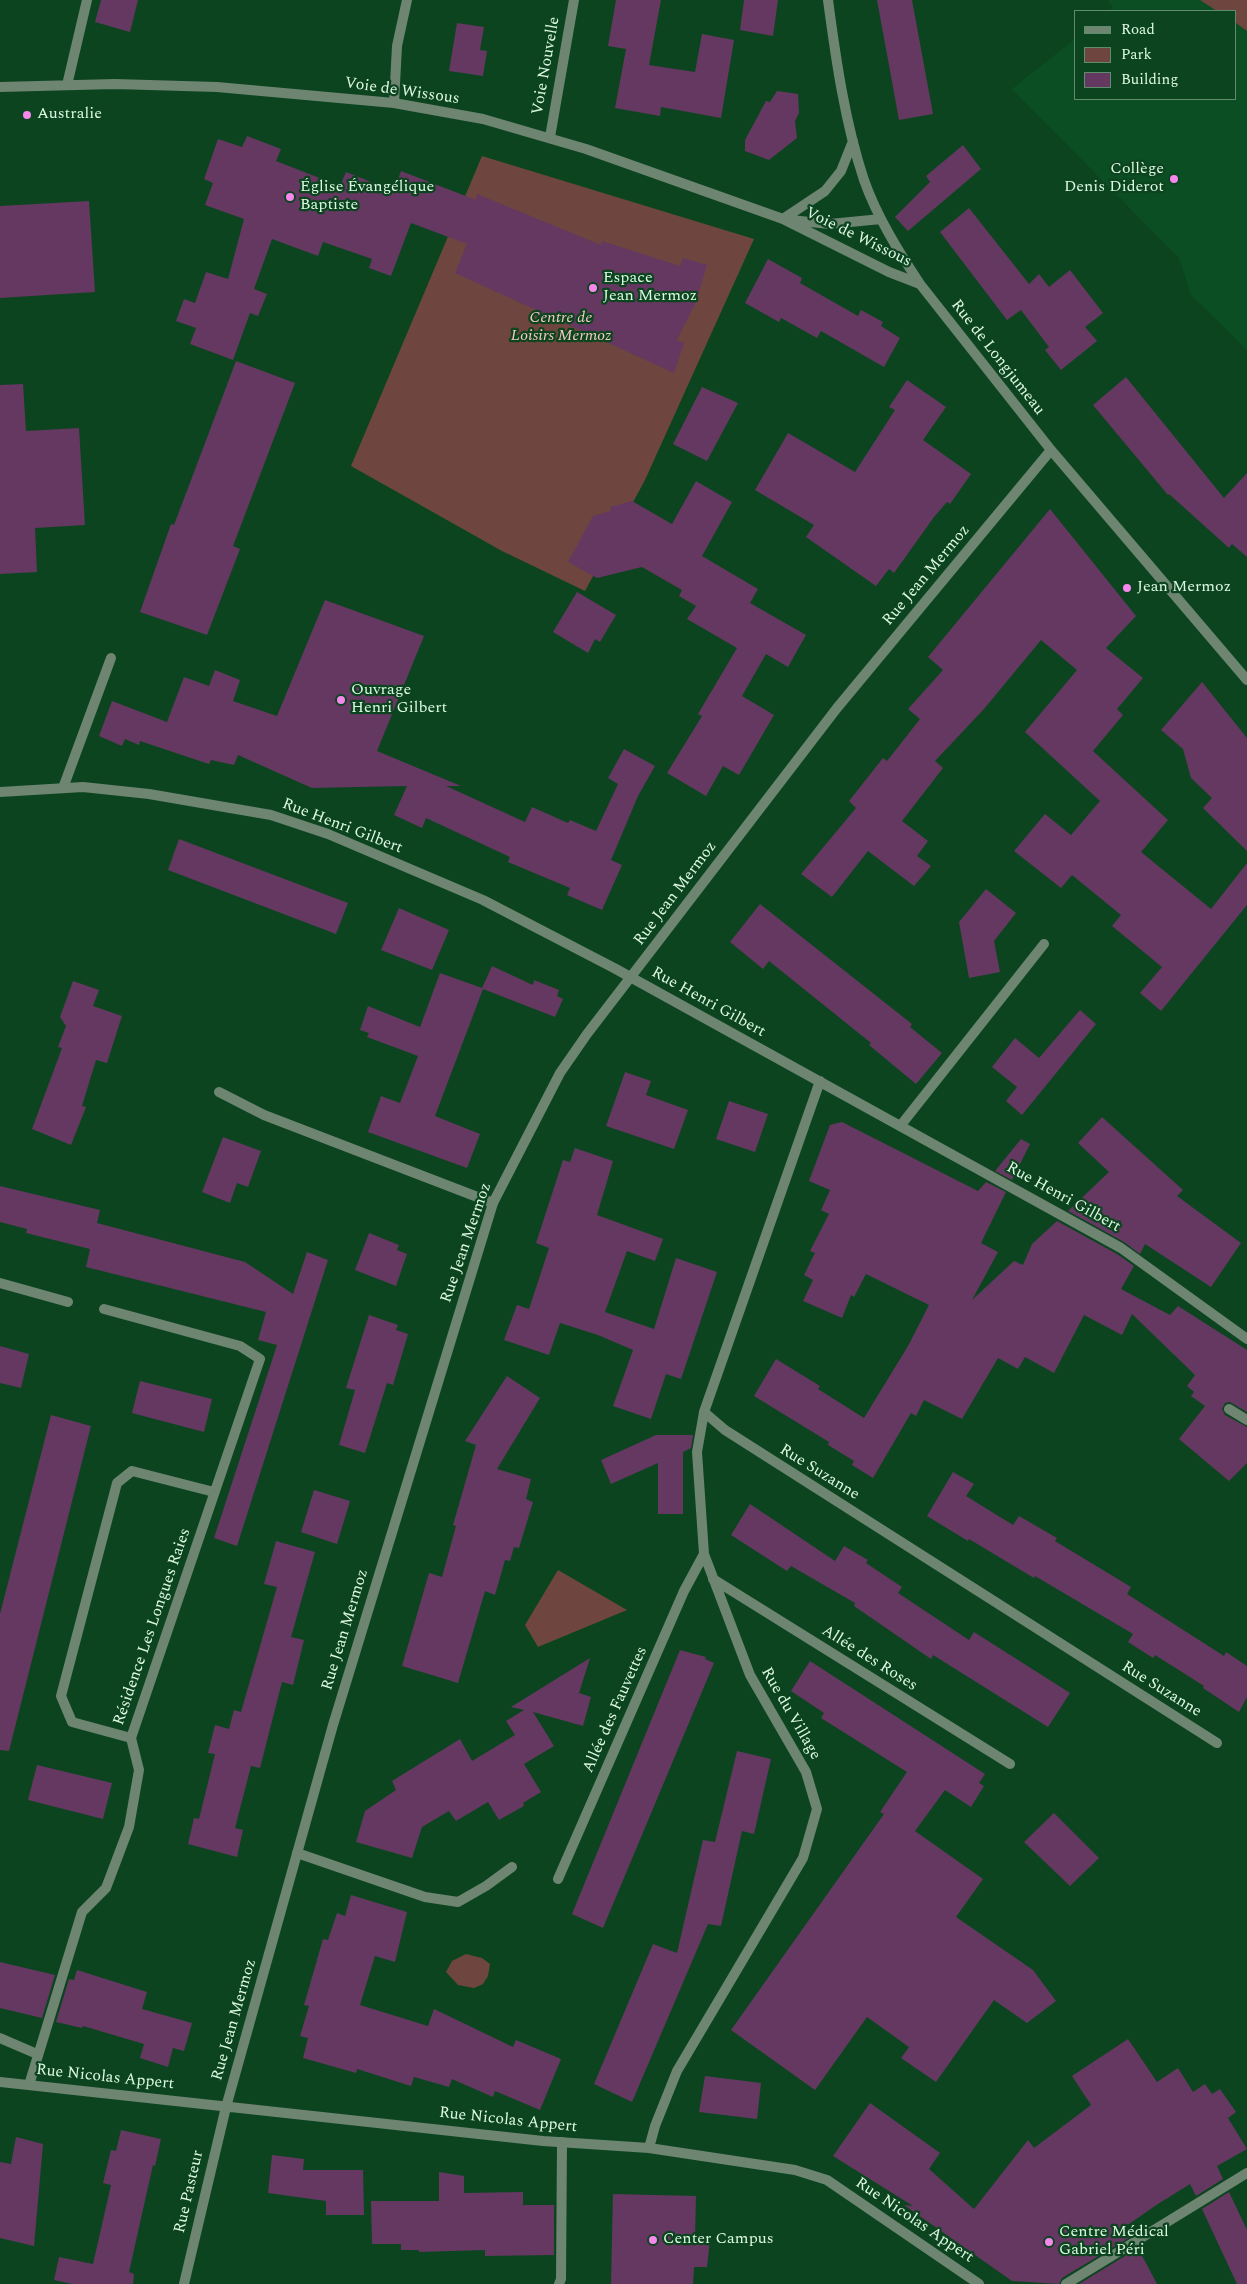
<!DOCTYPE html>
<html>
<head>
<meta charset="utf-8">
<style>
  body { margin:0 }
  #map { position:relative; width:1247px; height:2284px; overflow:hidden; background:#0c4420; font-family:Spectral,serif }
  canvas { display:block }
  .legend { position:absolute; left:1074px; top:10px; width:162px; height:90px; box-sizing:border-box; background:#0c4420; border:1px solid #608c6e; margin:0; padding:6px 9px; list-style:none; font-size:15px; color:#ddf9e2 }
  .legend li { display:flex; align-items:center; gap:10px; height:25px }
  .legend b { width:25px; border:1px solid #608c6e }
</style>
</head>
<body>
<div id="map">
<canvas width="1247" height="2284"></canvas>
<ul class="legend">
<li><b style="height:6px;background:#6d8571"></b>Road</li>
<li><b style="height:14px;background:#6e463f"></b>Park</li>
<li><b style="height:14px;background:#643860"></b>Building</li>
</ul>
</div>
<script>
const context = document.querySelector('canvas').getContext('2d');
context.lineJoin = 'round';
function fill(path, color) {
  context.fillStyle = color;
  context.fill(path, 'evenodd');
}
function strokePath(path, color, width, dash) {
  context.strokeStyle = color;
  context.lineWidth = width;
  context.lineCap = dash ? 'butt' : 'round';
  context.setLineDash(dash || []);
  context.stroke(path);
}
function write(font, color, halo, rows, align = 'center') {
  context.font = font + ' Spectral,serif';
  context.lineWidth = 4.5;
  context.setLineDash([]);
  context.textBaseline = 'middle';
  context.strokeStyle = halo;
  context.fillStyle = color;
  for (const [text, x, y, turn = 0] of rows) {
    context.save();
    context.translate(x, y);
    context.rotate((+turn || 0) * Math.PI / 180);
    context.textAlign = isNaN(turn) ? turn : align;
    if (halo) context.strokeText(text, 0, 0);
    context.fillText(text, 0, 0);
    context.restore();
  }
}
const built = new Path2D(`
  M1108,0H1247V350L1191,295L1179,258L1012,89L1076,38V99H1236V11H1109L1113,7Z`);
const green = new Path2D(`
  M1200,0H1247V31L1236,23V11H1217Z
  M482,156L754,239L645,480L585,591L502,551L351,466Z
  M558,1570L627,1610L538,1647L525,1625Z
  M466,1954L482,1958L490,1964L488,1976L483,1984L474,1988L458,1985L446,1972L452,1961Z`);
const building = new Path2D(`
  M101,0H138L130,32L95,22Z
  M616,0H661L649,65L695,72L702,34L734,40L721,118L661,107L660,116L615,108L626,49L608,46Z
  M744,0H778L773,36L740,30Z
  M877,0H912L933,114L899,120Z
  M457,23L484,27L480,50L487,51L483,76L449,71Z
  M777,91L798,94L799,113L795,121L797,138L769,160L745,151V140L766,101L770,102Z
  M247,136L281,149L276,161L340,186L346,172L394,191L401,171L476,200L477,194L601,245L602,241L680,266L683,258L707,265L696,302L677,340L684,343L674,373L455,273L467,244L411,223L391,276L369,268L372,259L323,242L318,256L272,239L254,289L267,294L258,316L250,313L233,360L190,344L196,328L176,321L184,299L195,303L206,272L228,279L244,219L205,205L213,183L204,179L218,139L242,147Z
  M963,145L981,169L908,231L895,217L930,182L926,176Z
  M89,201L95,292L0,298V206Z
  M969,208L1029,284L1039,274L1049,287L1070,270L1103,313L1085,327L1097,341L1061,370L1045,350L1049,347L1021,310L1007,320L940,232Z
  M768,259L802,278L800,283L858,316L861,310L883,322L881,326L900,338L884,367L821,331L817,338L781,318L779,322L745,303Z
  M236,361L295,383L233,546L240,549L207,635L140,612L171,524L174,525Z
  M1126,377L1224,498L1247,473V557L1232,544L1229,548L1169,494L1168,495L1093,405Z
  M907,380L946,407L923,440L971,474L950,504L947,502L934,517L894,573L889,569L876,586L806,537L814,525L755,490L788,433L855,472L895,410L889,407Z
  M23,384L26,431L79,428L85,525L35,528L37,572L0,574V385Z
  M702,387L738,403L707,461L673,444Z
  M696,481L732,502L702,556L758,589L750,603L806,635L788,667L766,654L742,696L774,715L739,775L723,766L706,796L667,773L702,716L698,714L737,648L687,619L696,606L679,596L682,590L642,567L597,578L568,562L593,516L611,511L610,507L632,501L672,524Z
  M1050,509L1136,616L1106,648L1143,678L1117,709L1123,715L1093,751L1168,820L1141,852L1211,909L1247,863V905L1161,1011L1140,993L1162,967L1112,926L1121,915L1072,875L1061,888L1014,851L1045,814L1071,835L1100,801L1025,732L1077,670L1041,640L984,709L935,761L943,768L902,821L928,841L917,856L931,866L914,886L868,851L832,897L801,874L856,808L849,801L883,758L887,761L920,719L908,709L943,670L928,657Z
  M577,592L616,615L600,642L595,639L588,653L553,632Z
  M325,600L424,636L377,751L461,786H446L525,822L532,807L568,823L570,820L596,831L618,784L608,778L624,749L655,766L638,796L611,860L622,865L602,910L567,895L570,888L508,862L510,857L426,818L422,828L394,815L407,786L312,788L238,755L234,765L211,760L209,764L140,741L139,745L125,739L122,746L99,736L112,701L167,722L184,677L209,686L215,670L240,680L233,701L277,716Z
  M1202,682L1247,738V851L1203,808L1212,798L1191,778L1183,749L1161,730Z
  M179,839L348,903L336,934L168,870Z
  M986,889L1016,913L994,941L1000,972L969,978L959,922Z
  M760,904L912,1024L910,1027L942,1053L916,1084L869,1045L871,1043L769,961L763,969L730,942Z
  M399,908L449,930L432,970L381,950Z
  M492,966L533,985L534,980L559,990L557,996L563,999L555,1017L483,989L435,1116L480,1134L467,1168L368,1132L381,1096L400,1103L418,1056L367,1037L369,1033L360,1030L368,1006L420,1027L440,973L482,988Z
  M73,981L99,990L93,1006L122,1016L107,1063L96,1060L82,1106L86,1107L71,1145L32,1129L62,1048L58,1047L66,1026L60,1017Z
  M1080,1010L1096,1024L1022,1115L1006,1101L1017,1087L992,1067L1015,1038L1039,1058Z
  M625,1072L651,1081L646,1095L688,1110L674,1149L606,1126Z
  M729,1101L768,1114L755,1152L716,1139Z
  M1102,1117L1183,1190L1177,1196L1241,1243L1211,1287L1145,1244L1140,1254L1124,1242L1068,1211L1109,1172L1078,1143Z
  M842,1122L978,1191L986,1182L1006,1192L981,1243L998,1252L972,1300L1014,1261L1023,1265L1032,1244L1057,1221L1117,1254L1134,1266L1121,1289L1170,1315L1178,1306L1247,1350V1412L1230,1402L1225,1403L1222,1409L1225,1415L1247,1427V1463L1229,1481L1179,1439L1205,1406L1191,1396L1194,1392L1187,1386L1195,1375L1132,1314L1122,1335L1084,1315L1054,1373L1025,1357L1018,1369L998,1358L962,1419L924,1400L916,1416L911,1413L873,1478L852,1465L854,1461L828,1445L829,1442L754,1396L776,1359L820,1386L818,1389L864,1418L908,1346L929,1305L866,1274L854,1297L851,1295L842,1318L803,1301L813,1280L804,1275L815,1253L810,1251L829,1214L821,1210L830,1190L809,1181L830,1125Z
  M223,1137L261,1151L248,1187L237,1183L230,1203L202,1192Z
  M1021,1139L1030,1144L1012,1180L995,1171Z
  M575,1148L613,1161L597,1215L663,1239L655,1261L627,1251L605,1312L654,1329L676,1258L717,1272L681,1379L666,1374L651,1419L613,1406L633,1350L598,1335L560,1323L549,1355L504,1340L517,1305L529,1309L549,1248L536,1243L563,1160L570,1162Z
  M0,1186L100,1210L97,1223L245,1262L293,1294L307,1252L328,1260L237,1546L214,1538L277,1345L258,1340L266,1312L86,1267L90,1249L26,1233L27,1229L0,1222Z
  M369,1233L399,1245L397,1250L407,1254L396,1286L355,1270Z
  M369,1315L398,1325L396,1330L408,1334L393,1385L387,1383L365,1453L339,1445L355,1390L346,1388Z
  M0,1346L29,1354L21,1388L0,1383Z
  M507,1376L540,1398L497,1469L531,1479L526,1499L533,1502L519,1548L514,1547L510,1561L505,1560L495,1595L485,1591L458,1683L402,1666L429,1573L442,1577L456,1526L453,1525L476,1445L465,1441Z
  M140,1381L212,1399L204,1432L132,1413Z
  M51,1415L91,1426L9,1751L0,1750V1614Z
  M656,1435H693L691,1448L683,1452V1514H658V1463L611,1484L601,1460Z
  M953,1472L974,1484L966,1496L1013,1525L1019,1516L1057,1538L1055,1541L1131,1587L1127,1594L1224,1656L1226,1652L1247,1666V1697L1239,1712L1203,1688L1204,1686L1155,1655L1153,1658L1128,1642L1133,1634L1035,1576L1034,1578L969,1539L968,1541L927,1516Z
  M314,1490L350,1501L337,1544L301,1532Z
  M750,1504L835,1561L844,1546L868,1560L866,1563L902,1587L898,1593L969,1640L974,1632L1070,1693L1048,1727L933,1655L931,1659L854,1606L855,1603L791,1566L787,1571L731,1535Z
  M276,1541L315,1552L291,1637L304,1640L293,1685L282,1682L260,1768L251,1766L235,1828L243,1830L237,1857L188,1844L194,1818L199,1819L215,1754L208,1753L215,1725L229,1729L234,1710L241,1712L277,1587L264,1584Z
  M680,1650L706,1657L705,1659L714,1663L603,1928L572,1914Z
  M590,1658L579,1693L591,1697L583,1726L533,1712L554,1746L524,1764L541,1792L523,1803L524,1806L499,1820L488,1802L456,1821L449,1811L422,1827L412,1858L356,1842L365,1811L396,1790L392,1781L460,1739L472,1761L515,1735L506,1721L524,1710L511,1707Z
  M810,1661L985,1774L979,1783L984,1786L971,1807L945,1790L915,1831L983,1879L956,1917L1033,1970L1056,2001L1027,2023L994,2000L936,2082L901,2058L909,2047L867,2017L815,2090L731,2030L884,1814L880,1812L907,1772L821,1718L824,1713L791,1691Z
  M737,1751L771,1759L754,1834L742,1831L721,1926L708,1924L632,2102L594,2084L653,1944L677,1953L703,1840L715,1842Z
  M37,1765L112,1783L103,1819L28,1800Z
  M1054,1813L1099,1858L1070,1886L1024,1842Z
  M351,1895L407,1912L395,1962L375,1956L360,2005L428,2026L434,2009L513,2047L516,2040L561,2059L540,2110L495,2091L493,2097L452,2079L449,2087L414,2077L411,2086L357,2069L356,2073L303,2058L308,2038L300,2036L309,2006L304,2005L323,1939L328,1940L337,1913L345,1916Z
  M0,1962L55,1975L42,2018L0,2008Z
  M77,1970L147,1992L142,2009L192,2023L184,2051L173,2048L168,2067L140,2058L144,2044L83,2026L82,2028L56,2022L69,1979L74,1980Z
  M1128,2039L1157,2082L1178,2068L1193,2092L1205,2084L1212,2094L1220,2089L1236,2112L1228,2118L1247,2149L1217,2166L1223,2179L1196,2196L1190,2184L1158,2204L1126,2226L1132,2236L1062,2278L1059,2284L1012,2281L904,2205L913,2206L833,2156L870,2103L940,2153L929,2169L974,2209L1028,2140L1034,2148L1091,2105L1072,2076Z
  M705,2076L761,2083L757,2119L699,2112Z
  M121,2130L161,2139L155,2166L153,2165L129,2272L134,2274L133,2284H72L54,2280L59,2257L93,2264L111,2185L103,2183L111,2150L116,2151Z
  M16,2137L43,2144L34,2246L0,2238V2162L11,2164Z
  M272,2155L304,2159L303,2170H363L364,2215H326V2201L268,2193Z
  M439,2172L464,2176V2193L523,2192V2205H554V2255L485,2256V2250L419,2252V2250H401V2244H372L371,2201H439Z
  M1229,2192L1247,2230V2284H1237L1202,2209Z
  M613,2194L696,2196L695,2239L710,2240L707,2267H694L693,2284H611Z
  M1138,2248L1157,2284H1079Z`);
const service = new Path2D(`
  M394,103L397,46L407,0
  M63,788L111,658
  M219,1092L264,1115L493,1203
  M901,1125L1044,944
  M0,1283L68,1302
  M1229,1409L1247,1420
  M131,1738L72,1722L61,1696L117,1483L132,1471L214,1492
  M297,1853L425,1897L458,1902L486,1886L512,1867
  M0,2038L37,2054
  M29,2085L82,1912L106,1888L129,1827L139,1770L131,1738L260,1359L240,1346L104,1309
  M559,2284L561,2279L562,2142`);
const minor = new Path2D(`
  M828,0C836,60 845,123 864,180C877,217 899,252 920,284L1051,450L1247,680
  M67,85L87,0
  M0,87L115,84L217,87L394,103L483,119L586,149L783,219L889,272L920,284
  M550,137L574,0
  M783,219L825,191L841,171L853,141
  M790,220L830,224L881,219
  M0,792L83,787L149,794L271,815L328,834L483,900L614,968L1121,1248L1247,1339
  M704,1412L725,1430L1217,1743
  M713,1579L1010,1764
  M558,1879L684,1591L704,1554
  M0,2082L543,2141L649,2148L795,2170L827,2180L979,2284
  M649,2148L655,2126L677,2071L803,1858L817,1809L806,1772L750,1675L704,1554L697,1452L704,1412L820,1081
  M184,2284L226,2107L333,1725L493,1203L560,1073L587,1034L837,708L1051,450`);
const tertiary = new Path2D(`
  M1066,2284L1247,2173`);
const markers = [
  [27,115,5,"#f688ed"],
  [1174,179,5,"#f688ed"],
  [290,197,5,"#f688ed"],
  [593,288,5,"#f688ed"],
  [1127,588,5,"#f688ed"],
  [341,700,5,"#f688ed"],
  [653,2240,5,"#f688ed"],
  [1049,2242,5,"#f688ed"]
];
const streetNames = [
  ["Voie Nouvelle",547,66,-80],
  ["Voie de Wissous",402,92,8],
  ["Voie de Wissous",858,238,26],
  ["Rue de Longjumeau",997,358,52],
  ["Rue Jean Mermoz",927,576,-50],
  ["Rue Henri Gilbert",342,827,21],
  ["Rue Jean Mermoz",676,894,-53],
  ["Rue Henri Gilbert",708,1003,29],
  ["Rue Henri Gilbert",1063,1198,29],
  ["Rue Jean Mermoz",467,1243,-71],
  ["Rue Suzanne",819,1473,32],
  ["Résidence Les Longues Raies",153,1627,-71],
  ["Rue Jean Mermoz",346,1630,-73],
  ["Allée des Roses",869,1659,32],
  ["Rue Suzanne",1161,1690,32],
  ["Allée des Fauvettes",616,1710,-66],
  ["Rue du Village",790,1714,60],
  ["Rue Jean Mermoz",235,2020,-74],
  ["Rue Nicolas Appert",105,2078,6],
  ["Rue Nicolas Appert",508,2121,6],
  ["Rue Pasteur",190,2192,-77],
  ["Rue Nicolas Appert",914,2221,34]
];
const poiNames = [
  ["Australie",37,115],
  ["Collège",1164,170,"right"],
  ["Denis Diderot",1164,188,"right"],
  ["Église Évangélique",300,188],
  ["Baptiste",300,206],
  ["Espace",603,279],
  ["Jean Mermoz",603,297],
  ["Jean Mermoz",1137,588],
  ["Ouvrage",351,691],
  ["Henri Gilbert",351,709],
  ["Centre Médical",1059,2233],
  ["Gabriel Péri",1059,2251],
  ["Center Campus",663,2240]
];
const parkNames = [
  ["Centre de",561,319],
  ["Loisirs Mermoz",561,337]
];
fill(built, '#0c4e24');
fill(green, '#6e463f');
fill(building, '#643860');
strokePath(service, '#6d8571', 10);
strokePath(minor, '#6d8571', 10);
strokePath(tertiary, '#6d8571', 10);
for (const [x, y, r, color] of markers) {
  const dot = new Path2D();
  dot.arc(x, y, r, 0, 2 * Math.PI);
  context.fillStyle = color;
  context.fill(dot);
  strokePath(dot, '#0c4420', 2);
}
write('16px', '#ddf9e2', '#0c4420', streetNames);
write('16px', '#ddf9e2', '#0c4420', poiNames, 'left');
write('italic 16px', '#f4cac3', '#0c4420', parkNames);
</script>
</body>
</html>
